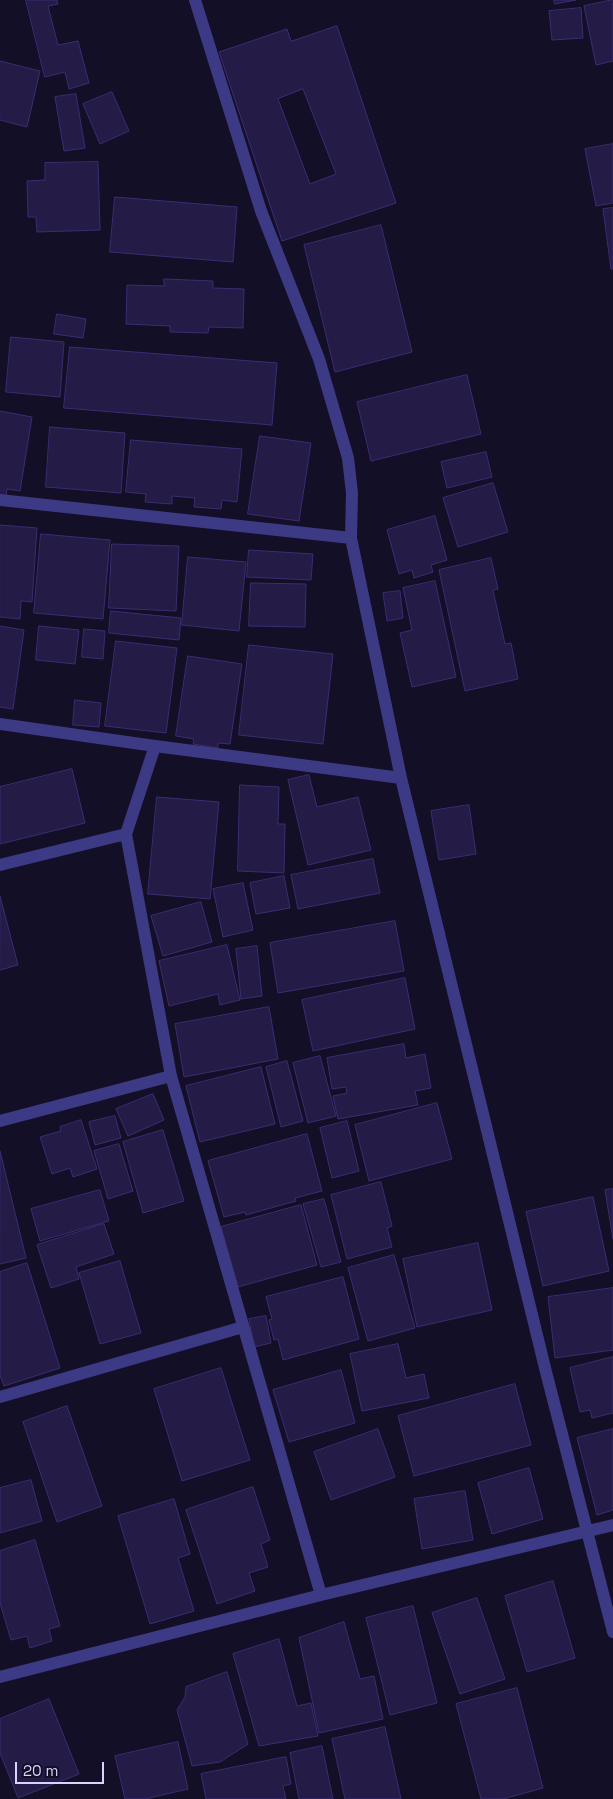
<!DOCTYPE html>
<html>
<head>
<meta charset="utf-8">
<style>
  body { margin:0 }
  #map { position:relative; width:613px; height:1799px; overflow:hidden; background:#130f26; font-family:"Space Grotesk",sans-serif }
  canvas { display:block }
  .scale { position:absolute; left:15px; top:1762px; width:89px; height:22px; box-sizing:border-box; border:2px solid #d9d4ff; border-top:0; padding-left:6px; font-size:15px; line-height:18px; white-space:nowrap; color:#d9d4ff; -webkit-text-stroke:4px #130f26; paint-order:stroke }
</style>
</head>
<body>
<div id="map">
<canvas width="613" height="1799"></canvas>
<div class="scale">20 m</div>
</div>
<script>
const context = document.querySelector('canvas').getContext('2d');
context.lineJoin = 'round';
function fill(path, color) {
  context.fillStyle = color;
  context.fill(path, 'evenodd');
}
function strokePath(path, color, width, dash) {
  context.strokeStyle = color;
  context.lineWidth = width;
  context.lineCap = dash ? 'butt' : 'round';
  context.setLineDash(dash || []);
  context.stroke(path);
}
const building = new Path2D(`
  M26,0H57L58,4L48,6L58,45L78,41L89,83L69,89L65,72L45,77Z
  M554,0H576L555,4Z
  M613,0V61L596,65L584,6Z
  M581,8L583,38L552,40L549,11Z
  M337,26L396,203L282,241L219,52L287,29L291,41ZM303,89L336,174L310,184L278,99Z
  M0,61L40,71L27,127L0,120Z
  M112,92L129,131L100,144L83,104Z
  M76,94L85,148L64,151L55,97Z
  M613,144V203L596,206L585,149Z
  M98,162L100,230L37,232L36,217H28L27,181L45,180V163Z
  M115,197L237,207L233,262L110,252Z
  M613,208V269H611L603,209Z
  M381,225L412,352L335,372L304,245Z
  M164,279L213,281V288L244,289L243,328L209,327L208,333L170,332V326L126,324L127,285L164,286Z
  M57,314L86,319L83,338L54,334Z
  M11,337L64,342L60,397L6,392Z
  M70,347L277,363L272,425L64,408Z
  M467,375L481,434L371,461L357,402Z
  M0,411L32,417L20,491L7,489L6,496L0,495Z
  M50,427L125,433L121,493L46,487Z
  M260,436L311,443L299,521L248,514Z
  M131,440L242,449L237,502L222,500L221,509L194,507L195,498L172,496V504L145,502L146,494L126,492Z
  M486,452L492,477L447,488L441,462Z
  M493,483L508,532L458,547L443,498Z
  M435,516L447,560L431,565L433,572L414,578L412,570L399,574L387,530Z
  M0,525L37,528L32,602L21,601L20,619L0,617Z
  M41,534L110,540L103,619L34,613Z
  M112,544L179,546L176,611L109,608Z
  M249,550L313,554L311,580L247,577Z
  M188,557L246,562L239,631L182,625Z
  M491,558L498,589L493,590L505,644L511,643L518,679L465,691L439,570Z
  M435,581L456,677L412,687L400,633L412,630L403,588Z
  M251,583L306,584L305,627L249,626Z
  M400,591L403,618L387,621L383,593Z
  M111,611L181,618L179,640L109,633Z
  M0,626L24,630L13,709L0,707Z
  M39,626L79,630L75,664L36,660Z
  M84,629L105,631L103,659L82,657Z
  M116,641L177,648L166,733L105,726Z
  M249,645L333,654L323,744L239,735Z
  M188,656L242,664L230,744L218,743V748L193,744L194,739L176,736Z
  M75,700L101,703L99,727L73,725Z
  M72,769L85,823L0,844V787Z
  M309,775L317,807L358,797L371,850L308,865L288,780Z
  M240,785L279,787L278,824H285L284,873L238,871Z
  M157,797L219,802L210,899L148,894Z
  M469,805L476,854L439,860L431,811Z
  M373,859L380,893L298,909L291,875Z
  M284,876L290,908L256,914L250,883Z
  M243,883L253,930L223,937L213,889Z
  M0,896L18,965L0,970Z
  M201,902L212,942L163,956L151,916Z
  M395,921L404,971L278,993L270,943Z
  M227,945L240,1000L220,1005L218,994L169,1006L159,961Z
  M257,946L262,996L241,999L236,949Z
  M405,978L415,1029L313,1051L302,1000Z
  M269,1007L278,1059L184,1077L175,1024Z
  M404,1044L406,1058L425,1054L431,1088L415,1091L418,1105L338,1119L333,1096L347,1093L346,1087L332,1089L327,1058Z
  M320,1056L336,1116L308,1123L293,1063Z
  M287,1061L303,1121L281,1127L266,1067Z
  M261,1067L275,1124L200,1142L186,1086Z
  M153,1094L164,1120L128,1136L116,1109Z
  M437,1103L452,1159L369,1181L355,1125Z
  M115,1116L121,1138L95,1145L89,1122Z
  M81,1120L97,1169L73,1177L70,1168L52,1174L40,1137L61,1131L60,1127Z
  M347,1121L359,1171L332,1178L320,1128Z
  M163,1130L184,1201L143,1213L123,1142Z
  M307,1134L322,1191L295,1198L296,1201L246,1215L245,1212L224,1217L208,1161Z
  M119,1144L133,1191L108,1199L94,1151Z
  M0,1151L26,1258L0,1264Z
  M381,1182L392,1226L387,1228L392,1247L347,1259L331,1195Z
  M613,1189V1239L605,1190Z
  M100,1190L109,1221L40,1241L31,1209Z
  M593,1197L609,1271L543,1286L526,1212Z
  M324,1199L341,1262L321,1267L303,1204Z
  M301,1205L317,1265L238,1287L221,1227Z
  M104,1224L114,1254L76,1267L79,1279L51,1288L37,1245Z
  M478,1243L492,1310L417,1327L403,1259Z
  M394,1255L415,1328L368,1341L348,1268Z
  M120,1261L141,1333L100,1344L79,1273Z
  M27,1263L60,1368L4,1386L0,1375V1272Z
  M343,1277L359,1339L283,1360L278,1339L274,1340L269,1320L272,1319L266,1297Z
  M613,1288V1350L555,1358L548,1297Z
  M266,1316L271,1343L254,1347L249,1319Z
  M398,1344L406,1378L424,1374L429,1398L362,1411L350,1354Z
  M613,1357V1413L592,1418L590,1410L580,1412L570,1368Z
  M221,1368L250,1460L182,1481L154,1389Z
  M341,1370L355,1423L289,1442L273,1390Z
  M515,1384L531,1445L414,1476L398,1416Z
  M67,1406L102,1506L57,1522L23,1422Z
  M378,1429L395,1477L331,1500L314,1452Z
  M613,1429V1510L597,1515L577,1438Z
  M529,1468L543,1519L492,1534L478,1483Z
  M31,1480L42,1521L0,1533V1488Z
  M253,1487L270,1540L261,1544L268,1567L249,1573L255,1591L217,1604L186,1510Z
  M465,1491L473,1540L422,1549L414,1499Z
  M174,1499L190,1554L178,1558L194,1611L150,1624L118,1516Z
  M35,1540L60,1626L49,1629L52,1641L30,1648L27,1636L11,1640L0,1603V1551Z
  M553,1581L575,1658L527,1672L505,1596Z
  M477,1598L505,1679L460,1694L432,1613Z
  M413,1606L437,1703L390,1715L366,1618Z
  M344,1622L360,1679L374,1676L383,1719L319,1733L299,1638Z
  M279,1639L297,1706L311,1703L318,1736L259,1746L233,1654Z
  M227,1672L248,1744L220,1762L192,1766L177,1710L185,1697L186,1687Z
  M517,1688L543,1788L503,1799H481L456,1704Z
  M49,1699L79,1774L18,1798L0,1753V1719Z
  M385,1727L401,1799H345L332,1739Z
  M178,1742L188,1789L145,1799H125L115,1756Z
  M322,1746L333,1799H299L290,1753Z
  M286,1757L291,1784L283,1786L286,1799H206L201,1774Z`);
const minor = new Path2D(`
  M195,0L261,211L319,359L348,458L352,493L351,538L401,778L545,1368L613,1632
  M0,500L351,538
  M0,724L155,746L401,778
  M155,746L126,834L171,1076L321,1595
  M0,865L126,834
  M0,1121L171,1076
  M0,1397L243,1327
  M0,1677L321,1595L613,1525`);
fill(building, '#241b47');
strokePath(building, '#3b2d73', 1);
strokePath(minor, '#3d3a85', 12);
</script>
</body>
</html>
